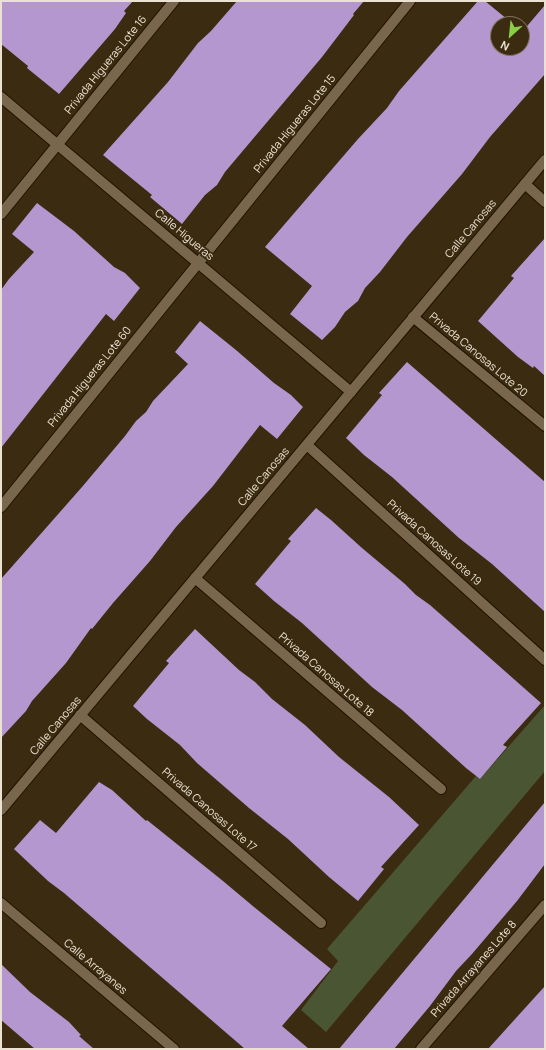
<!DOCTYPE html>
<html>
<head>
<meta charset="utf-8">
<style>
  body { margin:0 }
  #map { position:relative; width:546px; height:1050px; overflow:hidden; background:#3a2b11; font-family:Manrope,sans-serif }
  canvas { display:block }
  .frame { position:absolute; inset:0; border:2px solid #ece2d3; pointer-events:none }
  .north { position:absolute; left:490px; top:16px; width:40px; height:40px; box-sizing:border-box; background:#3a2b11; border:1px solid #81745f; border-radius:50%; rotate:207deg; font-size:11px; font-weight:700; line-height:16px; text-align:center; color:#ece2d3 }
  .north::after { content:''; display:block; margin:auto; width:14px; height:18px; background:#8ace48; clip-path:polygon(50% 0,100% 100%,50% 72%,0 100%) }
</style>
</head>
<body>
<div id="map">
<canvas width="546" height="1050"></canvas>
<div class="frame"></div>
<div class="north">N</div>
</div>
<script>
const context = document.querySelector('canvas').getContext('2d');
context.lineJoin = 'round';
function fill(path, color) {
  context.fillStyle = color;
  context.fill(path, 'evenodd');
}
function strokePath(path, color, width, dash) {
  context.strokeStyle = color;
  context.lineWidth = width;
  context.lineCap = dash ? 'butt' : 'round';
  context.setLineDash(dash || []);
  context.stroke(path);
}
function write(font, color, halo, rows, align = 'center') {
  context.font = font + ' Manrope,sans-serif';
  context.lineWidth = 4;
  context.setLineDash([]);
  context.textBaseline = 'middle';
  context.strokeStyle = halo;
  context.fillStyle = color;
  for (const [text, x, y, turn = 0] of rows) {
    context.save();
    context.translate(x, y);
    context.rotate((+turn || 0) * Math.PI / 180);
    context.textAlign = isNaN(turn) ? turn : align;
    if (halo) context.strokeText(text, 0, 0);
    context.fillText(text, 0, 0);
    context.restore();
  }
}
const green = new Path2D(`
  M545,705V771L326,1032L301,1010L338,961L327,949L476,776L480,779Z`);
const building = new Path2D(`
  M1,1H133L124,11L126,13L115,29L59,94L27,68L28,66L1,44Z
  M237,1H364L353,14L354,15L322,57L225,172L217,185L205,195L182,224L150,197L152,195L103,155L168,82L198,43L211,31Z
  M478,1H485L513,24H498V48H522V32L545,5V74L490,137L462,174L407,237L380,272L365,288L358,301L345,312L335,327L322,340L290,314L312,286L265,247L358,139L387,108L399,91Z
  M37,203L74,231L114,267L125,273L140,288L114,321L106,314L1,448V290L9,279L34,252L12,234Z
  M545,238V376L534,366L533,368L518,357L478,321L514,278L511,276Z
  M200,321L236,350L274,383L291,395L303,407L277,439L260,425L213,486L176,527L150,561L113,603L92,629L91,628L66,663L32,701L26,711L1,738V579L82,487L125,436L136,421L146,412L153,401L188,364L175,352Z
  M407,362L545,482V612L492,564L459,538L392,477L364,455L346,438L382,395L379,393Z
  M316,508L331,520L362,548L405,584L416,595L430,605L541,703L503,745L507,747L480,779L466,768L402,710L372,687L302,623L274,601L255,584L291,541L288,539Z
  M195,629L239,670L255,682L272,699L305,725L339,757L389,797L419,825L381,867L384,869L358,901L329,877L288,839L249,808L197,763L180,745L147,719L133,706L169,663L166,661Z
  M99,782L112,790L146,821L147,820L223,881L254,907L331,969L282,1026L309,1049H245L64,893L48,881L14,849L40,820L56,833Z
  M545,802V864L517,901L472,954L456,971L430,1006L394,1049H339Z
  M1,964L30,992L69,1022L81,1035L79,1036L94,1049H35L1,1020Z
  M545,986V1049H488L516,1018Z`);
const minor = new Path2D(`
  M1,97L351,392
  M525,184L545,202
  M1,214L174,1
  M413,317L545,426
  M307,445L545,660
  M1,507L410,1
  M195,578L441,789
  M80,715L321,923
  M1,903L174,1049
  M421,1049L545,905`);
const tertiary = new Path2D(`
  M1,810L545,160`);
const streetNames = [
  ["Privada Higueras Lote 16",106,65,-51],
  ["Privada Higueras Lote 15",295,124,-51],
  ["Calle Canosas",471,229,-50],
  ["Calle Higueras",184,235,40],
  ["Privada Canosas Lote 20",478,355,40],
  ["Privada Higueras Lote 60",90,377,-51],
  ["Calle Canosas",264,477,-50],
  ["Privada Canosas Lote 19",434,543,42],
  ["Privada Canosas Lote 18",326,675,41],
  ["Calle Canosas",56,726,-50],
  ["Privada Canosas Lote 17",209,810,41],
  ["Calle Arrayanes",95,967,40],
  ["Privada Arrayanes Lote 8",474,969,-49]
];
fill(green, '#4a5534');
fill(building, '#b397ce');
strokePath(minor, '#211300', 12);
strokePath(tertiary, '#211300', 12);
strokePath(minor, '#79674d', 10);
strokePath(tertiary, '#79674d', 10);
write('11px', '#ece2d3', '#3a2b11', streetNames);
</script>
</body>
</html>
